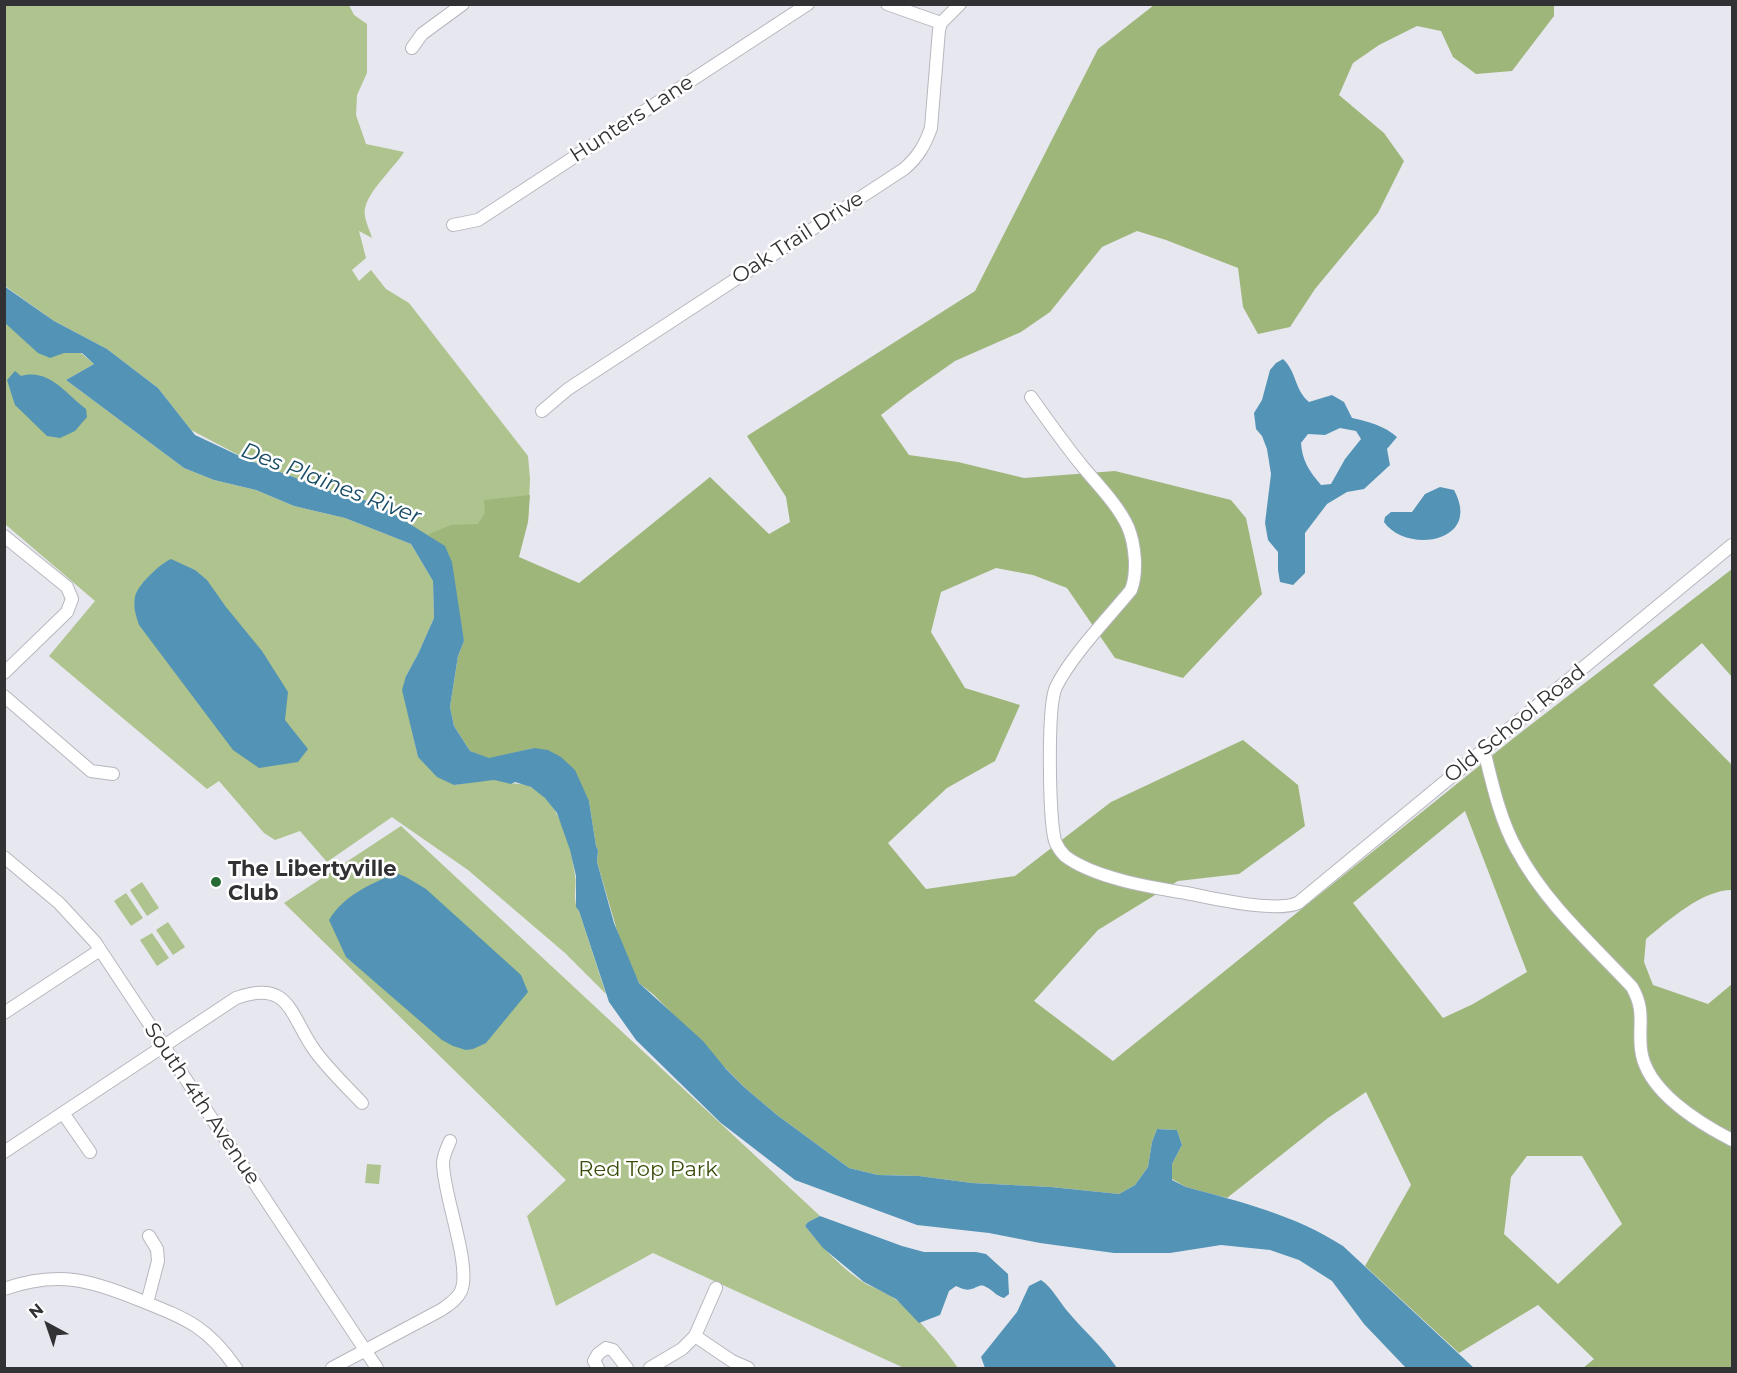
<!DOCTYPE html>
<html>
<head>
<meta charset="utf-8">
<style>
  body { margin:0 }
  #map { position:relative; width:1737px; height:1373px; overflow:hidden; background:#e7e7f0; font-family:Montserrat,sans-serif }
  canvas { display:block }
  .frame { position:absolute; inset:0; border:6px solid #323235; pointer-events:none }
  .north { position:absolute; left:18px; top:1295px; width:60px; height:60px; -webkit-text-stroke:4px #fff; paint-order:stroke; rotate:320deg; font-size:16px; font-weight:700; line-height:24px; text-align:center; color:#323235 }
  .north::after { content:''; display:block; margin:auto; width:21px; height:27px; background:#323235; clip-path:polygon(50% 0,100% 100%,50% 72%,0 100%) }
</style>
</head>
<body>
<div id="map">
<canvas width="1737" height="1373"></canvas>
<div class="frame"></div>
<div class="north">N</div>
</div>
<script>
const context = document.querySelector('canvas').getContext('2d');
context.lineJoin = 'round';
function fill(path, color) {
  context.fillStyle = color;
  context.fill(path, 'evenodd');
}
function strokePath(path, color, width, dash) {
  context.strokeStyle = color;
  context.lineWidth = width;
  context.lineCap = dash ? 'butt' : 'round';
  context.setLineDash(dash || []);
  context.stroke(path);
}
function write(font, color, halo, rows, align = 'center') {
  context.font = font + ' Montserrat,sans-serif';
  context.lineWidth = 5;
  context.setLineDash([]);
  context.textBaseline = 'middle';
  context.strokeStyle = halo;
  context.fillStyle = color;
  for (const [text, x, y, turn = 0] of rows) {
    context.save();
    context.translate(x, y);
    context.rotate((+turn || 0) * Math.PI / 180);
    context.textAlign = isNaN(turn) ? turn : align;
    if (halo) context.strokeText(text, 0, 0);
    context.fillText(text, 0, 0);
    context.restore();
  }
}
const green = new Path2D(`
  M4,5H349L354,15L367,24V73L357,95L356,115L366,144L404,152C394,169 361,196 365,216C366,223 370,231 372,238L359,231L366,258L352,270L359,281L371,270L386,289L409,303L528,456L530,479L528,522L452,562L376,503L336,493L248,460L191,430L158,388L107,349L54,321L5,286Z
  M5,323C27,341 53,353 81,353L94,364L66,380L184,468L214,480L256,490L294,506L345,518L411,544L433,581L434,618L418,654L406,676L413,735L418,757L454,785C467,783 482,780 495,780C500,780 504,783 509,783C516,784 524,783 531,787C560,802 571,845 575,875C577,886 572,902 579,911L606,994L565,953L468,870L396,820L392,817L327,862L300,831L275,840L264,833L219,781L207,789L49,656L95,601L5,524Z
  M401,826L820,1216L808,1222L805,1226C822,1247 843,1270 866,1284C876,1289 887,1293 895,1299C913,1312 946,1350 958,1368H904L653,1253L556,1306L527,1216L566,1180L284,903Z
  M142,882L159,908L147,916L130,890Z
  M126,893L143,918L131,926L114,901Z
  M168,922L185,947L173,955L156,930Z
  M152,933L169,958L157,966L140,940Z
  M367,1164L381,1165L379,1184L365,1183Z`);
const forest = new Path2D(`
  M1154,5H1554V16L1512,71L1476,74L1453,57L1441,31L1417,26L1379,45L1353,63L1339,95L1384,133L1404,161L1378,213L1315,289L1290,327L1258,334L1243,307L1238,268L1166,240L1137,231L1102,247L1050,312L1021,332L955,361L908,394L881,415L909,455L958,462L1024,478L1115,471L1231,500L1246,518L1262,594L1183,678L1115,658L1067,588L1033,575L996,568L941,592L931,632L965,688L1020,705L995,761L947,788L888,843L926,889L1015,876L1111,802L1243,740L1298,785L1305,826L1239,874L1178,881L1098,930L1034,1001L1113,1061L1515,737L1732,569V677L1702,643L1653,685L1732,765V890C1702,890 1669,920 1646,939L1644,962L1653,985L1708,1004L1732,984V1368H1583L1594,1359L1538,1305L1459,1353L1365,1266L1411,1185L1366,1092L1328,1118L1227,1198L1186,1187L1172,1179V1164L1182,1145L1177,1130L1157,1129L1152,1142L1148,1167L1135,1185L1119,1194L1051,1187L972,1183L919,1176L878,1175L849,1168L777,1115L744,1087L654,995L639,983L621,944L597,862L598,850L596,846L589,801L534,748L489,759L470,751L454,726L450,707L458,656L464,641L429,534L451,525L478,524L485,513L484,500L530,495L528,522L519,557L579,583L710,477L769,534L790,522L786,497L747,436L975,291L1098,49ZM1465,811L1527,972L1473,1004L1443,1018L1353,903ZM1527,1156H1582L1622,1224L1558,1284L1504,1234L1511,1177Z`);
const water = new Path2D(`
  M4,286L54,321L107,349L158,388L195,435L248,460L336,493L376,503L445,546L452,562L464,641L458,656L450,707L454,726L470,751L489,758L534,748L548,750L561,757L575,770L589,801L596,846L598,850L597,862L614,923L639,983L703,1041L726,1069L744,1087L777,1115L849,1168L878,1175L919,1176L972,1183L1051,1187L1119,1194L1135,1185L1148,1167L1152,1142L1157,1129L1177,1130L1182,1145L1172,1164V1180L1186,1187C1241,1202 1295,1215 1343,1246L1474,1368H1406L1364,1324L1332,1281L1299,1260L1270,1250L1221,1245L1170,1253H1114L1040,1243L989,1233L917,1225L795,1180L721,1123L636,1040L609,1002L579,911L576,907V876L570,850L557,813L545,798L531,787L515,782L511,784L494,780L454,785L437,777L418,757L402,690L406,676L418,654L434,618L433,581L411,544L345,518L294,506L256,490L214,480L184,468L66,380L94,364L82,353H64L50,358L38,353L5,323Z
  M1283,359C1297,372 1294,389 1309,402L1332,395L1344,402L1352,418C1367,421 1385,426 1397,437L1387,449L1390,465L1364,489L1347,492L1327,504L1305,533V573L1293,585L1280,582L1278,570V552L1268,540L1265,523L1271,474L1267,449L1262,436L1256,429L1254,413L1262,400L1270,370L1276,363ZM1340,428L1356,431L1361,439L1345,459L1331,484L1321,485C1309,471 1302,460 1301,443L1308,434L1325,435Z
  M15,371L21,376C49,368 65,393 86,409L87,417L75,431L60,438L47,436L15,405L7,380Z
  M1440,487L1454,490C1483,543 1406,554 1384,522L1385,517L1391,512H1412L1425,494Z
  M171,559L195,570L207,580L226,607L262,651L288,692L285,720L308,749L298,762L259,768L233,750L139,625C136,616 133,607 135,597C137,585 160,564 171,559Z
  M396,873L406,877L426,889L521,975L528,992L486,1043L473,1049L466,1050L453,1046L442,1040L346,957L329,920C344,895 371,884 396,873Z
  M820,1216L902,1246L924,1252H976L986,1254L1008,1274L1009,1294L1004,1298C996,1296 993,1290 986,1287C980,1283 977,1288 971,1289C966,1291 961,1288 956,1286L949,1291L940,1315L919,1323L896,1299L864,1282L823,1248L805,1226L808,1222Z
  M1041,1280C1053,1288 1059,1302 1069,1313C1085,1332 1103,1347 1117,1368H985L981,1357L1017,1312L1029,1286Z`);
const minor = new Path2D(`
  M887,4L941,23
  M412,48L422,34L463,4
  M453,225L478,220L808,4
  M1031,397C1048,421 1065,445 1083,467C1098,485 1118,505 1128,527C1135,544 1138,572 1131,590C1108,618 1071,656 1056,687C1047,706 1049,819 1055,841C1057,846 1061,852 1065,856C1094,878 1150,887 1186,893C1213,898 1274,913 1298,903L1732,545
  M542,411L568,389L904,169C918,157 925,145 931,128L939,30L941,23L960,4
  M4,536L67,587L72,599L67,612L4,673
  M4,696L91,771L113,774
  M1484,750C1492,783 1500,820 1517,850C1546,904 1591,943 1632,987C1646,1012 1638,1024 1641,1049C1645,1090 1699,1123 1732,1140
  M4,857L59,903L95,942L377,1368
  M4,1013L100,950
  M63,1113L90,1152
  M4,1152L236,998C291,978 290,1017 315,1051C329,1070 346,1086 362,1103
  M4,1289C58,1270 91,1280 142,1301C187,1319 208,1327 236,1368
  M147,1303L158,1261L157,1249L149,1236
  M695,1336L732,1361L748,1368
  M332,1368L441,1310C448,1305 457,1300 461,1291C472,1266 443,1195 443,1163C443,1156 447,1148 450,1141
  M598,1368L594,1361L598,1354L606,1348L613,1350L627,1368
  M650,1368L682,1349L695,1336L716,1288`);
const markers = [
  [216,882,6,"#266b36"]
];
const streetNames = [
  ["Hunters Lane",632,119,-33],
  ["Oak Trail Drive",798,238,-33],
  ["Old School Road",1515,724,-39],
  ["South 4th Avenue",202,1104,56]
];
const poiNames = [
  ["The Libertyville",228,870],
  ["Club",228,894]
];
const parkNames = [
  ["Red Top Park",648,1170]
];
const waterNames = [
  ["Des Plaines River",331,484,21]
];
fill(green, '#aec38d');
fill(forest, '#9fb67b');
fill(water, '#5394b6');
strokePath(minor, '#b6b6be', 14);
strokePath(minor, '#fff', 12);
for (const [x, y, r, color] of markers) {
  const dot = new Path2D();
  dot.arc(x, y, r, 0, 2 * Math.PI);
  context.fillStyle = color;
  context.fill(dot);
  strokePath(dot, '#fff', 2);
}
write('21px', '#323235', '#fff', streetNames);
write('bold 21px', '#323235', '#fff', poiNames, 'left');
write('21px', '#3a4d0b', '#fff', parkNames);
write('italic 22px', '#184c65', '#fff', waterNames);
</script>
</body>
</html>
